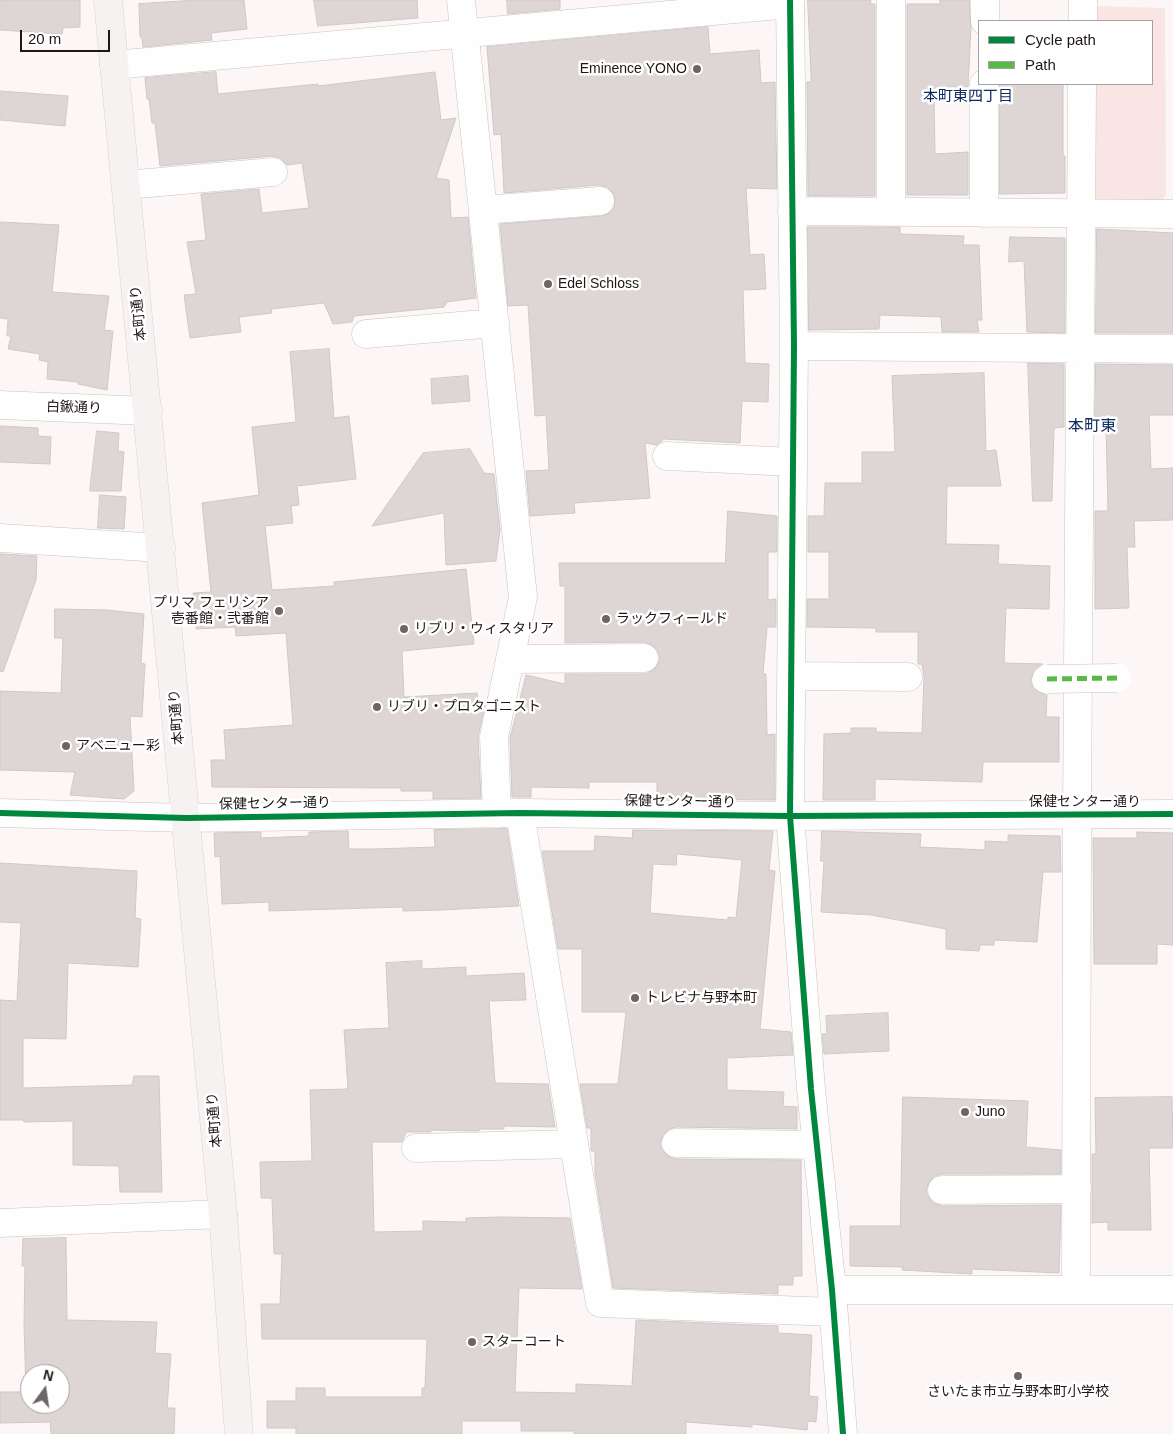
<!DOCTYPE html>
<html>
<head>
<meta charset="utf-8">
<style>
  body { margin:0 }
  #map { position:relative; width:1173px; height:1434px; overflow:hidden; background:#fcf7f6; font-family:Helvetica,sans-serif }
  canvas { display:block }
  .legend { position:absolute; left:978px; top:20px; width:175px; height:65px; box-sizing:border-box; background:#fff; border:1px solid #a5a2a1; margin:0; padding:6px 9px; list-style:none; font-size:15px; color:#1f1615 }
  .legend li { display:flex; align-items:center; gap:10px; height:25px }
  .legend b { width:25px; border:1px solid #a5a2a1 }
  .north { position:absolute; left:20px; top:1364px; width:50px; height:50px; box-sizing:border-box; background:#fff; border:1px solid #a5a2a1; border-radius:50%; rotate:14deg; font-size:14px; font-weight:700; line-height:20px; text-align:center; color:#1f1615 }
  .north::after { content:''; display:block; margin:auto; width:18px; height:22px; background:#6c6564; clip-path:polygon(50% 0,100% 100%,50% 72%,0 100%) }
  .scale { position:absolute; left:20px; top:30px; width:90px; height:22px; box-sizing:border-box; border:2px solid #1f1615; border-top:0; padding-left:6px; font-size:15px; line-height:18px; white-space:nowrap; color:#1f1615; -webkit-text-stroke:4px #fff; paint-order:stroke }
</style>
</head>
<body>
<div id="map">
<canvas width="1173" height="1434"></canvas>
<ul class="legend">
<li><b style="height:6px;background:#00873e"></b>Cycle path</li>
<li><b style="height:6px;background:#58b947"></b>Path</li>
</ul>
<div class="north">N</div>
<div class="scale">20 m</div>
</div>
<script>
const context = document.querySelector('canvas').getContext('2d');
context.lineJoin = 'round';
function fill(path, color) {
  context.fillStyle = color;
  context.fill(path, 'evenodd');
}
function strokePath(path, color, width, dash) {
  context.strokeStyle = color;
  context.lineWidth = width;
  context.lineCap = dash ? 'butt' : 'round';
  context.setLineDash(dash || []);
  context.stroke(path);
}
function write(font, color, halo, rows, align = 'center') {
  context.font = font + ' Helvetica,"Noto Sans JP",sans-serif';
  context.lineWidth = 5;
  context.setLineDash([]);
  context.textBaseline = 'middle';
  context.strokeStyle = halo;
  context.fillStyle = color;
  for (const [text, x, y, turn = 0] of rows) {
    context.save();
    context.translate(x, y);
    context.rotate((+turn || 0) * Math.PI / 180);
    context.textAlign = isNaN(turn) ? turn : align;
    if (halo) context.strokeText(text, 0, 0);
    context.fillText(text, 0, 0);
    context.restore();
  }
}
const green = new Path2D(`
  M1090,6L1165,8L1166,195L1158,206L1096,204L1089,198L1090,84H1152V21H1090Z`);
const building = new Path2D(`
  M0,0H80V27L63,28L62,34L0,30Z
  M198,0H244L247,29L211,33L212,40L143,47L142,37H140L139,4Z
  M314,0H417L418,18L318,26Z
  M507,0H560V9L508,14Z
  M808,0H871L870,4H875V196H808L807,82H811Z
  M940,0H969L971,28L968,87H935L934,91L935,154L968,152V195H907V4H940Z
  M708,27L710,54L759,50L761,83L775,82L777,189L746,188L750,255L764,254L766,289L743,290L745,363L769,364L768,402L742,401L740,443L664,439L657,445L645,443L650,498L574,503L575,513L530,516L526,471L549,470L546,415L535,416L528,305L508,306L500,224L602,216L608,214L614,208L615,199L613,193L607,187L599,185L504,193L501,134L494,135L487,47Z
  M216,72L218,94L318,84V86L435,72L441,120L456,118L436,178L449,180L451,218L468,217L476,298L447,302L444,307L435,308L354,316L352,322L333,324L324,303L271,309L272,313L239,317L241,332L190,338L184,295L196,294L187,242L206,240L201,194L259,189L262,213L309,208L302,163L287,165L280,158L272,156L160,166L155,123H152L149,99H147L145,78Z
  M1000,84H1063V156H1065V193L1000,194Z
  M0,91L68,96L65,126L0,120Z
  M0,222L59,225L52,292L109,296L104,330L113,331L107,390L78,384V382L47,379L48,362L39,360L40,354L8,349L11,336H7L8,319L0,318Z
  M808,227H900V234L964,236L963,245H979L982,320H977L979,332H942L941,317L880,315L879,329L809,330Z
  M1097,229L1173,233V333H1096Z
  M1010,237L1065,238V333L1027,332L1024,261L1009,262Z
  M329,349L334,418L349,416L356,479L297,486L299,505L291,506L293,523L265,526L272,590L334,586V582L466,569L474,644L402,651L404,697L477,693L478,704L485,705L478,737L481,798L433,799V791H401V788L212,787L211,760H226L224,730L293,725L286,633L236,636L235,627L196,629L193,593L211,592L202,503L259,495L252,427L296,422L290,352Z
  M1028,363L1064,364V427L1054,428L1052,501H1033Z
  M1096,364L1173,365V415H1149L1151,469L1173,468V520L1134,521L1135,547H1127L1129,608L1095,609V511H1108L1106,427H1095Z
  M984,373L986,451L996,450L1001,486H947L946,544L999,545L998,564L1050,566L1049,609L1006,608L1004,663L1043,664L1034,671L1031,680L1033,687L1039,692L1047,695L1046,717H1059V762H983L982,782L875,779V800H823L824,734L851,733V728H876V732L922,733L924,677L922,664H918V632H876V628L807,627V599H829V552H808V516H824L825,483H862V452H895L892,376Z
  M468,376L470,401L432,404L431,379Z
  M0,426L38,428V436L51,437L50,464L0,462Z
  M97,431L119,433L118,451L124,452L121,491H90Z
  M470,449L484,473L494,474L500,530L496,561L446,565L444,513L372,526L423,453Z
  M100,495L126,497L124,529L98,528Z
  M728,511L777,516V552H768V600L776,599V627H767L763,674H766L767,735L775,734V800L657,799V782H589V788L531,787V797H512L510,738L526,675L565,684V674H645L652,671L657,666L660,658L657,650L652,645L644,642L565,643V586H560L559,563H725Z
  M0,554L37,556L36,580L3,672L0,671Z
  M55,609L107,610L144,614L141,663L145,664L142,717L130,716L134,791L124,799L70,795L75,772L0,770V691L61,693L63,638H55Z
  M507,829L519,906L441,910L403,911V907L269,911V902L222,904L220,856L215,857L214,833L261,832V838L309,836V832L348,831L349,849H374L435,847L434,830Z
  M633,830L773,831L769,870L775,871L760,1029L791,1032L793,1055L727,1058V1090L784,1092L783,1106L797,1107V1129L676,1127L669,1129L663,1135L660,1143L662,1150L668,1156L676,1159L801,1160L802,1276H793V1285H778V1294L613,1288L595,1174V1151H591V1128H587L580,1084H618L626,1012H582V949H558L542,851H594L595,836L632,838ZM677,854L742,860L736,918L728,917V920L650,913L653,864L676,865Z
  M822,831L921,834L920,847L985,850V841L1008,842V835L1060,836L1061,872H1043L1037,942L994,940V945H980L979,951L946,949V929L871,915L821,912L824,861H821Z
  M1137,832L1173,833V945L1157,944V964H1094L1093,838H1137Z
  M0,863L137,871L135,918L141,919L138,967L68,963L66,1039L23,1038V1088L132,1085L134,1076H159L162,1192H120L119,1166L73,1165V1121L24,1122L23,1120H0V1000L17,1001L21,923L0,922Z
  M422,961V969L466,967V976L524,973L526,1000L489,1001L495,1083L548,1084L555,1127L504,1126V1129H479V1131L431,1130V1132H406L402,1142H372L374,1232L423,1231V1221L466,1222V1218L500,1217L570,1218L582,1289L519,1288L515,1392L576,1393V1384L632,1386L636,1320L778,1326V1333L812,1335L809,1396L818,1397L816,1422L808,1421L807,1430L752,1424V1427L686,1422V1434H574V1431H521V1421H462V1434H296V1428H267V1401H296V1388H325V1397H422V1388H425L427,1339H262L261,1304H280L282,1254H274L272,1198H261L260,1162L312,1161L310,1090L348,1089L344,1030L389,1028L386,963Z
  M888,1013L889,1051L824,1054L822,1034H827L826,1016Z
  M903,1097L1028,1101L1026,1147L1061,1150V1174H942L935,1176L929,1182L926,1191L929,1198L934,1203L942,1206L1061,1205L1059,1273L972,1269V1274L902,1270L903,1267L850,1266V1226H900Z
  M1172,1097L1173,1148H1149L1151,1230H1108V1222L1092,1223V1154H1096L1095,1098Z
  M66,1238L67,1320L157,1322L155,1353L171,1354L167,1408H175L174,1434H51L50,1422L0,1423V1392H26L24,1324L25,1266H22L23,1239ZM30,1374H60V1404H30Z`);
const minor = new Path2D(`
  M461,0L523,597L494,737L497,814
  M790,0L794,346L790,816L811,1089L832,1290L843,1434
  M985,21V0
  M1083,21V0
  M114,65L790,4
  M126,185L273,172
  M483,210L600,201
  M792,211L1173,214
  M891,212V0
  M984,213V84
  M366,334L495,323
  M794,346L1173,349
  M0,405L148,411
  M667,456L793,462
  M0,538L161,548
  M510,659L644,658
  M791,676L908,677
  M0,813L186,818L520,813L790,816L1173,814
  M520,813L600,1303L833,1312
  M676,1143L817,1145
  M416,1148L573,1144
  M942,1190L1077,1189
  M0,1223L223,1214
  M832,1290H1173
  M1076,1290L1077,814L1082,84`);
const major = new Path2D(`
  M108,0L223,1214L239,1434`);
const minorBridge = new Path2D(`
  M1047,679L1117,678`);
const quiet = new Path2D(`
  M1047,679L1117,678`);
const cycleway = new Path2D(`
  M790,0L794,346L790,816L811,1089L832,1290L843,1434
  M0,813L186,818L520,813L790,816L1173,814`);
const markers = [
  [697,69,5,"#6c6564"],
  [548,284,5,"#6c6564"],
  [279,611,5,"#6c6564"],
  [606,619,5,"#6c6564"],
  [404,629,5,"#6c6564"],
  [377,707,5,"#6c6564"],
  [66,746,5,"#6c6564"],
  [635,998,5,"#6c6564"],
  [965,1112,5,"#6c6564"],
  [472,1342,5,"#6c6564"],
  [1018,1376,5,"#6c6564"]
];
const poiNames = [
  ["Eminence YONO",687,69,"right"],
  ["Edel Schloss",558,284],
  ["プリマ フェリシア",269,603,"right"],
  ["壱番館・弐番館",269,619,"right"],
  ["ラックフィールド",616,619],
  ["リブリ・ウィスタリア",414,629],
  ["リブリ・プロタゴニスト",387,707],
  ["アベニュー彩",76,746],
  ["トレビナ与野本町",645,998],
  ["Juno",975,1112],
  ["スターコート",482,1342],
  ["さいたま市立与野本町小学校",1018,1392,"center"]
];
const streetNames = [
  ["本町通り",139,313,-96],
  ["白鍬通り",74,408,2],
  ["本町通り",177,717,-95],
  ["保健センター通り",680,802,1],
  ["保健センター通り",1085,802],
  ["保健センター通り",275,804,-1],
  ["本町通り",215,1120,-95]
];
const neighbourhoodNames = [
  ["本町東四丁目",968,97]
];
const quarterNames = [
  ["本町東",1092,427]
];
fill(green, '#f9e6e4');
fill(building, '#ddd6d5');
strokePath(building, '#cfc8c7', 1);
strokePath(minor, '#c9c3c1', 29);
strokePath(major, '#d6d2d2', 29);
strokePath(minor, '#fffefe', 28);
strokePath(major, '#f7f2f2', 28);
strokePath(minorBridge, '#c9c3c1', 29, []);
strokePath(minorBridge, '#fffefe', 28);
strokePath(quiet, '#58b947', 5, [10, 5]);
strokePath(cycleway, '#00873e', 6);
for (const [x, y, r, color] of markers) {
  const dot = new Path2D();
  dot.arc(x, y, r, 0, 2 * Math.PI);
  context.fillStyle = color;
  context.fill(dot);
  strokePath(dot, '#fff', 2);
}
write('14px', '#1f1615', '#fff', poiNames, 'left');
write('14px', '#1f1615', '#fff', streetNames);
write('15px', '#0f2c61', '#fff', neighbourhoodNames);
write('16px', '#0f2c61', '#fff', quarterNames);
</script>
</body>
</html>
